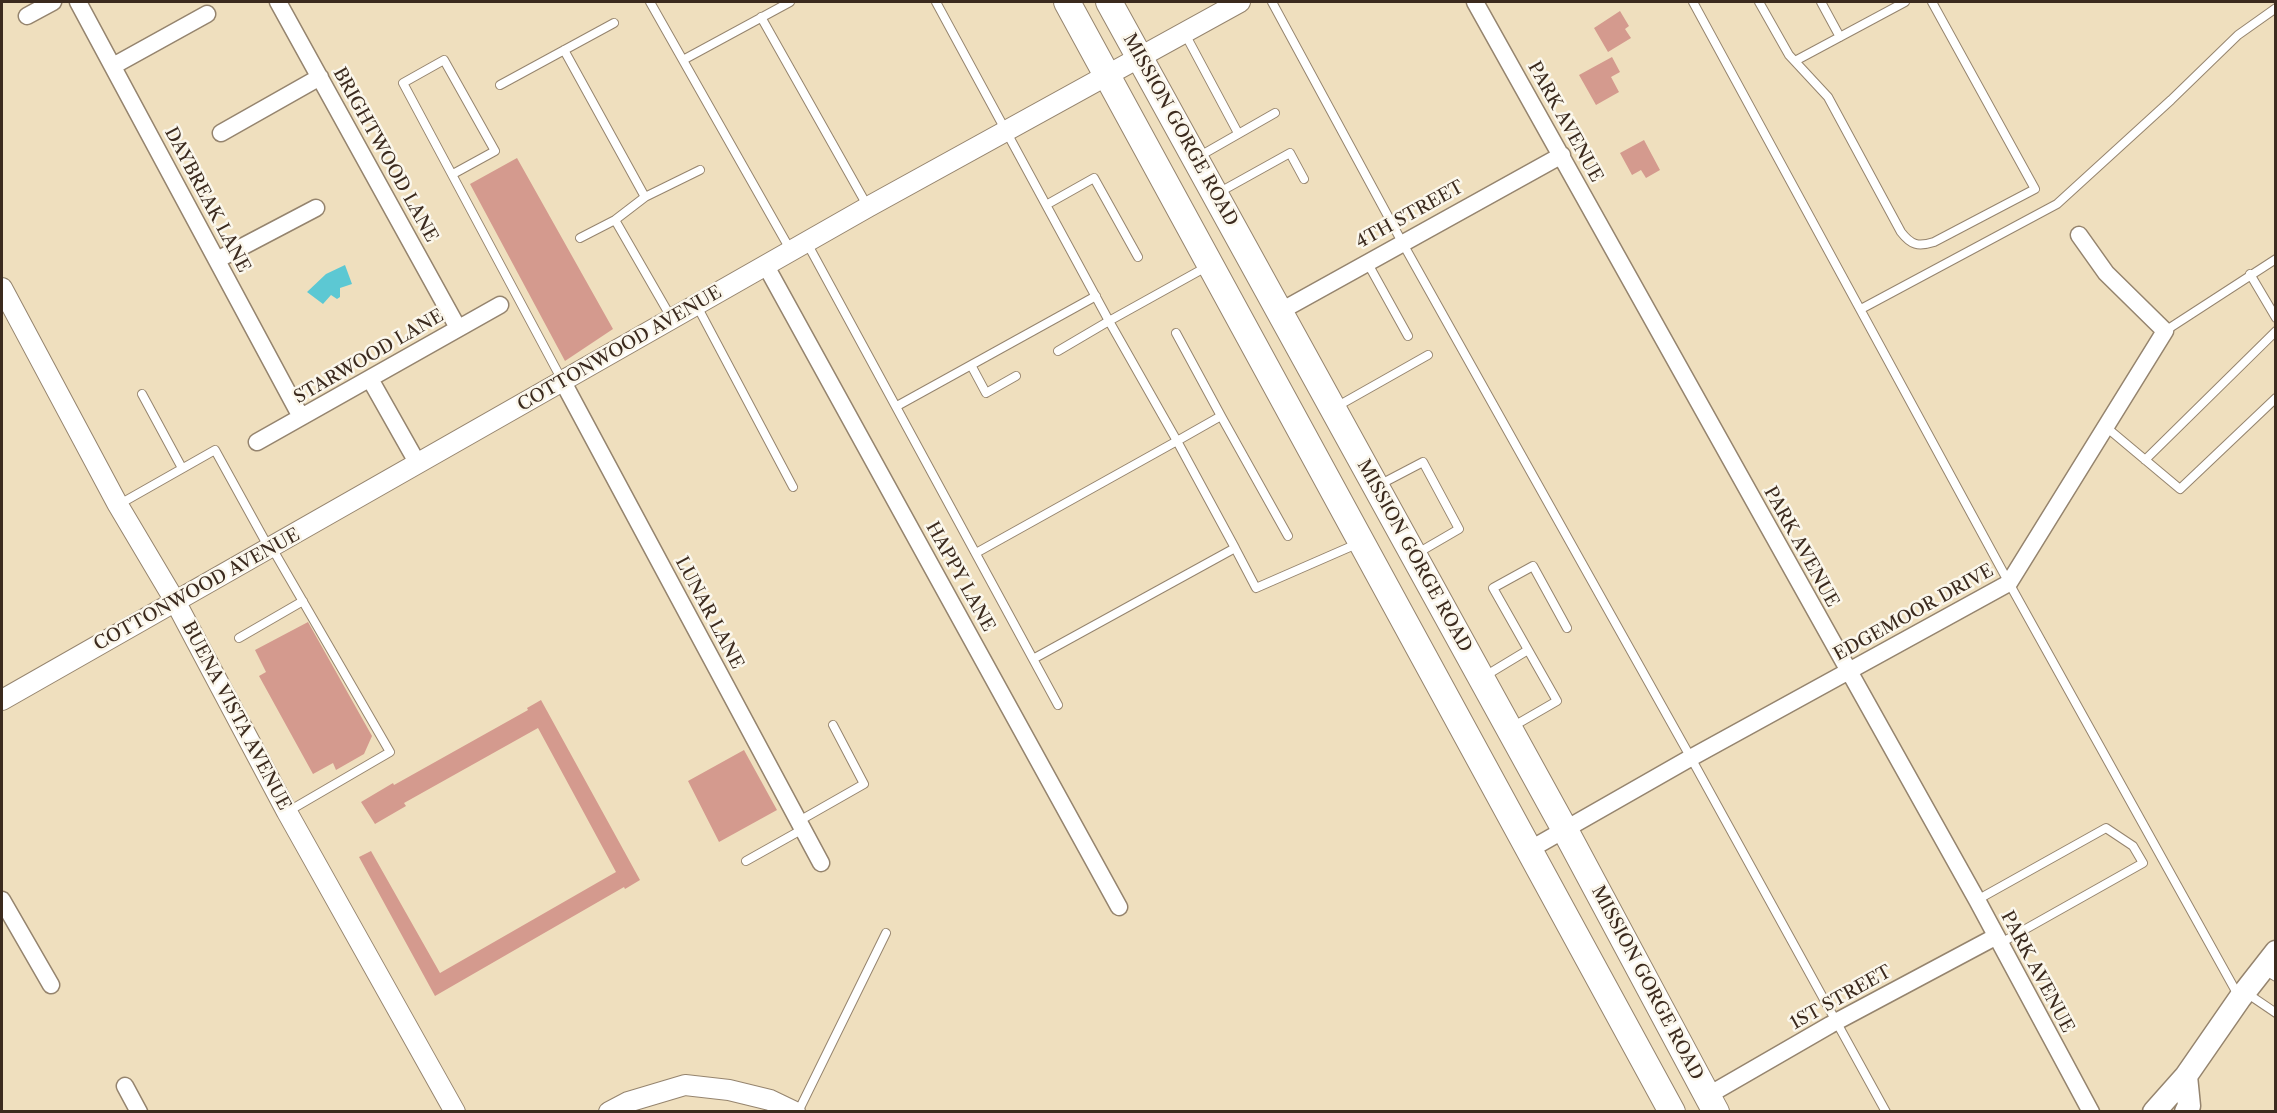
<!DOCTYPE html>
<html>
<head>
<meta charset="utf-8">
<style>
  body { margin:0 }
  #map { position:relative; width:2277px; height:1113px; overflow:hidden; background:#efdfbe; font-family:"Libre Caslon Text",serif }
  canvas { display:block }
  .frame { position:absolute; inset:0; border:3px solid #3b2a1e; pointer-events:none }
</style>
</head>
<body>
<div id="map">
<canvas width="2277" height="1113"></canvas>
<div class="frame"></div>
</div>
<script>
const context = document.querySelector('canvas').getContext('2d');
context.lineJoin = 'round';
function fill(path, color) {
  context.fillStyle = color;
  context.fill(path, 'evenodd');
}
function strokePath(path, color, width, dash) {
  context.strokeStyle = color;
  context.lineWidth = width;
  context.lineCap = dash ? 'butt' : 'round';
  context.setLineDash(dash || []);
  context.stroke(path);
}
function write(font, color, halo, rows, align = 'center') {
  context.font = font + ' "Libre Caslon Text",serif';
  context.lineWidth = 5;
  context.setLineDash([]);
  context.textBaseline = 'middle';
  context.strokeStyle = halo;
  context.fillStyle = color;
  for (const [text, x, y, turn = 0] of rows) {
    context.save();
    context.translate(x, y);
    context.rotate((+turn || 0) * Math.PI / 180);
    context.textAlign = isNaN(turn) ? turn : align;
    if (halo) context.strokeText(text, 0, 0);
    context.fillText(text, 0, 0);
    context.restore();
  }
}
const water = new Path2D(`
  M345,265L352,284L340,288V297L337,299L331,295L323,304L307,292L326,274Z`);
const building = new Path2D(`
  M1620,11L1629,26L1625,29L1631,38L1608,52L1594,28Z
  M1612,57L1620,72L1611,77L1619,92L1596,105L1579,75Z
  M1644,140L1660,170L1646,178L1641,170L1632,175L1620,153Z
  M517,158L613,329L565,361L470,184Z
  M308,622L372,736L364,754L336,770L333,763L313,774L259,676L266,672L255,650Z
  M541,700L640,880L625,889L624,887L435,996L359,857L371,851L440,973L616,872L538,728L404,803L406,806L375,824L361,802L393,783L394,785L528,710L527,708Z
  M744,750L777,810L719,842L688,781Z`);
const service = new Path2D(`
  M650,2L791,251
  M936,2L1109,321L1208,266
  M1272,2L1402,242L1691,758L1886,1112
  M1693,2L2009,583L2238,995
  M1759,2L1789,55L1828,97L1901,232C1911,245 1918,247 1934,242L2035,189L1932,2
  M1821,2L1840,37
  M761,17L868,207
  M1184,32L1238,133
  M564,50L645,197
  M683,60L790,2
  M1795,61L1905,2
  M500,85L614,23
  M1198,157L1275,113
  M453,174L495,151L444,60L403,83L563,382
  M1218,193L1290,153L1304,179
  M1046,205L1094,178L1138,257
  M615,220L672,319
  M580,238L615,220L645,197L700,170
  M807,243L1058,705
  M1367,262L1408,336
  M2250,274L2276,318
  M697,306L793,487
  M1861,309L2057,204L2171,100L2238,35L2276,8
  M2165,331L2276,259
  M1176,333L1221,416
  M971,365L986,393L1016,376
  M142,394L182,468
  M897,406L1096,296
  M1336,407L1428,355
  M2106,427L2180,489L2276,398
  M2145,460L2276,331
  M1379,485L1423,462L1459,529L1416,554
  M118,505L215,450L269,548
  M272,548L390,752L287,812
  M1235,548L1256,588L1359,543
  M976,553L1177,441L1109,321L1058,351
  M239,638L303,601
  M1033,659L1235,548L1177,441L1221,416L1288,536
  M1485,676L1528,650
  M1512,727L1557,701L1493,588L1533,566L1567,628
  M799,821L864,784L833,725
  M746,861L803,829
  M1977,900L2106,828L2133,846L2143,863L1999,944
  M2263,969L2276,977
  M2245,992L2276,1013
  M798,1112L886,933`);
const minor = new Path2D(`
  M78,2L301,417
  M278,2L458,328
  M1475,2L1977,900L2091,1112
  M27,16L53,2
  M113,66L207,14
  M221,133L320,77
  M217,260L316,208
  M766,266L1119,907
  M1279,312L1562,155
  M370,379L418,464
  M563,382L821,863
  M257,442L500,305
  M1529,850L1685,761L2009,583L2165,331L2106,273L2079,235
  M2,900L51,985
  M125,1086L139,1112
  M1707,1096L1830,1025L1995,937`);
const tertiary = new Path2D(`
  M2,288L118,505L175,601L287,812L455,1112
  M2,700L868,207L1240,2
  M609,1112L628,1102L685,1085L729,1090L770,1100L795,1112`);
const secondary = new Path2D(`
  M2154,1112L2186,1076L2240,998L2276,952
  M2186,1112L2189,1106L2186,1076`);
const primary = new Path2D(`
  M1067,2L1672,1112
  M1109,2L1565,830L1716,1112`);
const streetNames = [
  ["PARK AVENUE",1565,122,61],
  ["MISSION GORGE ROAD",1180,130,61],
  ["BRIGHTWOOD LANE",385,155,61],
  ["DAYBREAK LANE",207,200,62],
  ["4TH STREET",1410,215,-29],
  ["COTTONWOOD AVENUE",620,349,-30],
  ["STARWOOD LANE",369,357,-30],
  ["PARK AVENUE",1801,547,61],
  ["MISSION GORGE ROAD",1414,556,61],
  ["HAPPY LANE",960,577,61],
  ["COTTONWOOD AVENUE",197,590,-29],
  ["LUNAR LANE",709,613,62],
  ["EDGEMOOR DRIVE",1914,613,-29],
  ["BUENA VISTA AVENUE",236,716,62],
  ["PARK AVENUE",2037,972,62],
  ["MISSION GORGE ROAD",1647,983,62],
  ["1ST STREET",1841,998,-29]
];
fill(water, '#5cc8d3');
fill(building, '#d49a8e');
strokePath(service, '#95846e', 10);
strokePath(minor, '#95846e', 19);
strokePath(tertiary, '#95846e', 22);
strokePath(secondary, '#95846e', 25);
strokePath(primary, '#95846e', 28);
strokePath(service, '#fff', 8);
strokePath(minor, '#fff', 16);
strokePath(tertiary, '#fff', 20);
strokePath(secondary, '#fff', 22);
strokePath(primary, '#fff', 26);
write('18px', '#3b2a1e', '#fbf7ec', streetNames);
</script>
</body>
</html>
